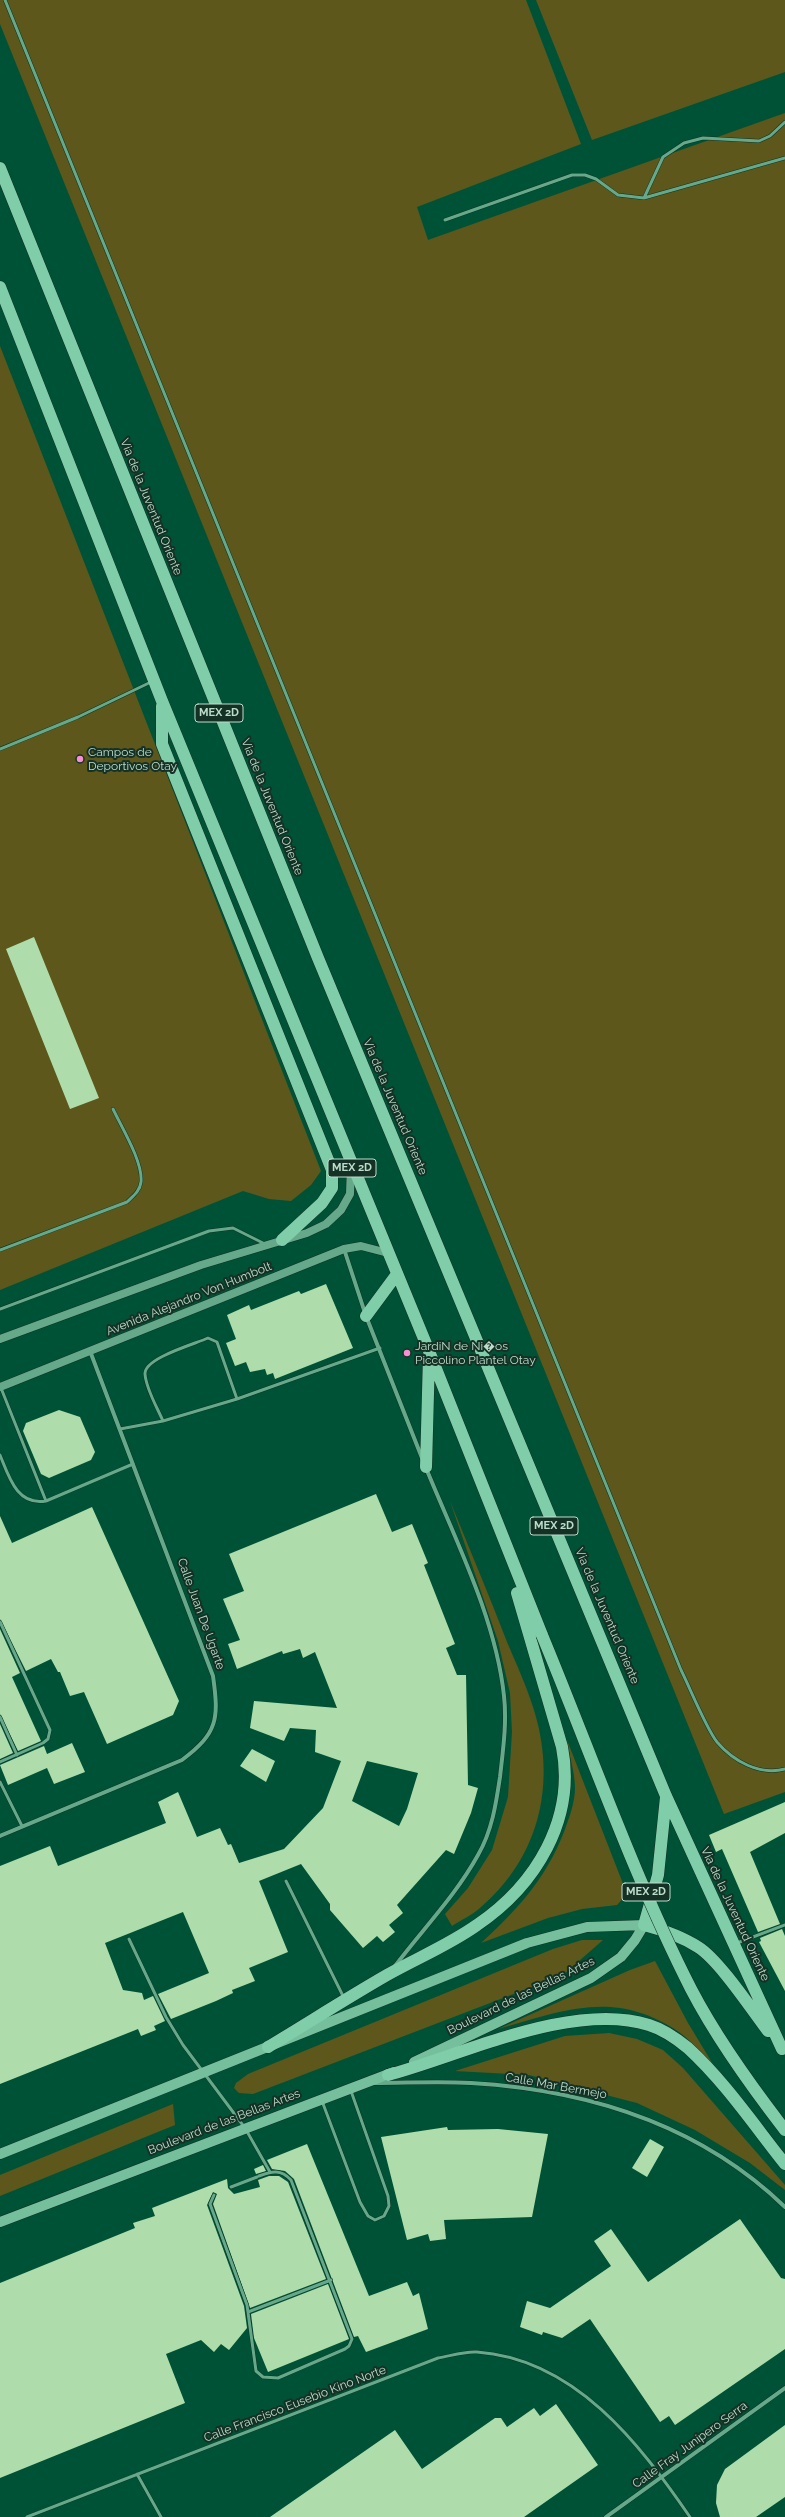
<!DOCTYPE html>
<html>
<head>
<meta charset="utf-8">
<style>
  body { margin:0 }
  canvas { display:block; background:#005237 }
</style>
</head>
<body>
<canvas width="785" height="2517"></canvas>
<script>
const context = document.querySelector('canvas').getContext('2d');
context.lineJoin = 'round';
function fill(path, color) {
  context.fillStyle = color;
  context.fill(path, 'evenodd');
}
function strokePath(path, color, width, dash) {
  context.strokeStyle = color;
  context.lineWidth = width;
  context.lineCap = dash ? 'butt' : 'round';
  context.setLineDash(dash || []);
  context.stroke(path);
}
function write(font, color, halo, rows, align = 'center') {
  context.font = font + ' Raleway,sans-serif';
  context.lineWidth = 4;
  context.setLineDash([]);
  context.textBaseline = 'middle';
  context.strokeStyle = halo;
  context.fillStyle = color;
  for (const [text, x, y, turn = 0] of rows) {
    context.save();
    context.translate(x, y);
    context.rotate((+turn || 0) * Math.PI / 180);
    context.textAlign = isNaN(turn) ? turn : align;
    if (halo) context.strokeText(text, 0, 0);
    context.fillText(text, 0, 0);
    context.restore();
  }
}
const green = new Path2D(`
  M0,0H526L581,144L417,207L428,240L785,113V1792L724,1814L0,24Z
  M536,0H785V72L592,140Z
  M0,346L321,1171L311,1185L291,1201L269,1199L243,1191L0,1290Z
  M450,1501C469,1548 489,1595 507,1642C516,1663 526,1685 533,1707C557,1781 541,1856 480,1908C472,1915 461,1920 452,1926L445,1914L468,1888L492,1850L508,1797L512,1732L510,1693L498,1641Z
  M567,1740L627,1894L617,1905L582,1909L548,1918L481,1943C518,1909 545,1880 564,1832C569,1818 575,1803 575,1788C575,1772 569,1755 567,1740Z
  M582,1940H603L563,1975L253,2094L239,2093L234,2088L236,2083L248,2074L553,1949Z
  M655,1961L688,2023L714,2066C703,2055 691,2041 679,2032C615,1989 565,2010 498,2029L630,1970Z
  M609,2033L637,2039L663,2050L683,2068L785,2185V2190L750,2163L695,2130L637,2103L529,2075L455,2071L565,2036Z
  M173,2104L175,2125L0,2196V2175Z`);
const building = new Path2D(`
  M34,937L99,1098L70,1109L6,949Z
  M326,1284L353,1348L275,1379L273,1373L267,1375L265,1369L250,1372L246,1362L235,1366L226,1343L236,1339L227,1315L249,1305L251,1310L299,1291L301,1294Z
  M59,1410L80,1417L95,1452L91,1460L49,1478L41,1474L23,1431L26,1423Z
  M376,1494L392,1532L412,1524L428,1563L424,1565L455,1644L446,1648L457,1675H466L468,1785L478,1788L471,1813L454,1854L446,1850L397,1905L403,1913L389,1925L395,1932L383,1942L377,1936L363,1948L330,1910V1904L301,1864L259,1881L288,1952L249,1968L255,1981L232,1990L233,1993L216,2001L171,2019L158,1994L209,1973L183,1912L105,1943L123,1990L142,1993L144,2000L153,1996L165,2021L154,2026L156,2030L141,2036L138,2029L0,2084V1866L50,1846L58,1866L166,1823L158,1802L178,1792L197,1837L220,1828L228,1845L231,1844L239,1863L284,1849L323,1808L341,1761L315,1752L316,1730L290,1728L284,1741L250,1728L254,1701L337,1708L315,1652L303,1658L300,1649L283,1654L282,1651L237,1669L228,1644L240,1640L223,1599L244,1591L229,1554ZM367,1761L418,1773L407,1809L399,1826L352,1801Z
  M92,1507L179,1701L173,1715L107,1744L84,1692L70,1696L60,1672H58L51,1659L26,1671L0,1619V1516L12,1543Z
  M0,1629L20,1673L12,1677L41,1741L18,1751L0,1714Z
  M0,1724L13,1753L0,1759Z
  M72,1743L85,1772L54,1784L47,1768L8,1785L0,1765L44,1746L47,1754Z
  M252,1749L275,1761L266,1782L240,1766Z
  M785,1802V1833L750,1852L780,1924L758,1932L722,1849L716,1852L709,1835Z
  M782,1929L785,1936V1991L759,1942L761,1941L760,1938Z
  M447,2127L448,2130L498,2129L548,2134L532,2217L444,2220L446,2239L430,2241L428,2234L407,2240L381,2137Z
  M650,2139L664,2147L647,2177L632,2168Z
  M307,2144L369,2296L407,2282L413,2296L419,2293L428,2329L366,2352L358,2336L354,2337L294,2179L285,2171L272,2169L267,2160Z
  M263,2165L266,2171L256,2174L254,2169Z
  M269,2176H279L288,2182L326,2279L250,2308L213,2204L217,2194L213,2192L207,2205L244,2306L247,2328L229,2350L221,2344L214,2352L201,2340L166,2354L185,2403L0,2478V2283L135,2228L133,2223L155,2216L152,2208L227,2179L228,2188L234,2194L260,2187L258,2180Z
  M740,2219L781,2278L785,2279V2349L675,2425L669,2416L660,2422L590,2319L562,2338L543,2332L542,2335L520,2327L527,2301L550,2308L611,2266L594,2241L611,2229L648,2282Z
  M328,2284L349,2339L268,2372L254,2338L251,2314Z
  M556,2404L598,2465L524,2517H270L395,2430L422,2469L495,2418H501L507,2427L534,2408L540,2416Z
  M785,2425V2497L756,2517H720L716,2503L717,2485L725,2469Z`);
const lane = new Path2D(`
  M5,0L681,1670C690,1688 706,1728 717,1742C733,1761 760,1776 785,1769
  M644,198L663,157L684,143L703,138L759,141L770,136L785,122
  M445,220L572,175H585L596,179L618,195L644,198L785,158
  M0,749L78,717L151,682
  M0,1250L127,1202C133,1196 140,1191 141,1182C143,1162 122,1128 113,1109
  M0,1309L209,1231L233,1228L265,1244
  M1,1388L46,1501L133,1464
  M163,1421C157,1407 146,1389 145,1374C144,1358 195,1344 208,1338L217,1342L237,1399
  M120,1429L163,1421L237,1399L380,1348
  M0,1455C9,1477 17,1506 46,1501
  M0,1622L50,1730L48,1739L43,1743L0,1762
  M0,1717L17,1755
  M0,1782L22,1826
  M286,1881L344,1998
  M129,1939L166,2017L183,2045L245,2128L270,2172
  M737,1943L785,1925
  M322,2101L360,2202L368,2216L375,2220L384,2216L389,2206L388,2196L351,2091
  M231,2187L257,2177
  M214,2195L210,2204L247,2305L256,2371L263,2377L278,2378L345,2349L349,2346L352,2339L291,2180C281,2169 272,2171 259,2176
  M248,2312L331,2280
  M137,2474L161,2517
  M27,2517L438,2358C450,2356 465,2351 477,2352C575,2359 639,2443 690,2517`);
const street = new Path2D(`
  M344,1249L366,1316L422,1458
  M0,1836L182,1760C218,1733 219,1719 213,1676L90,1351
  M395,1966C423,1929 456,1895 478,1855C492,1831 496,1804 500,1777C503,1750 507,1723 504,1696C496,1619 455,1539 426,1468
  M374,2083C406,2083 439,2081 471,2083C588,2090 699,2124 785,2207
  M606,2517L785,2388`);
const secondary = new Path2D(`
  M0,1339L201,1265L307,1233L326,1224L341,1210L350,1194L351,1166
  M0,1387L344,1249L361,1246L388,1253`);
const primary = new Path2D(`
  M0,2154L527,1943L587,1927L644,1925L635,1940L621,1957L591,1978L414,2062
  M0,2222L394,2072`);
const highway = new Path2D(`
  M0,168L318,958L666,1796L782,2049
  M0,287L162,701L429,1351L542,1635
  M162,706V744L332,1170V1188L322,1203L282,1240
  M366,1316L397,1274
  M426,1467L429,1356
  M666,1797L658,1875L644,1925C663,1930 681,1936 698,1947C719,1960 752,2010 768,2031
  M268,2047C308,2023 347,1998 387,1975C417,1958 449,1945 477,1925C536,1885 576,1819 562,1747L517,1593
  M388,2075C463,2055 572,2001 649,2025C662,2029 677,2039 688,2048C725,2082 754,2125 785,2164`);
const highwayBridge = new Path2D(`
  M542,1635C591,1753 633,1875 691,1989C717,2039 751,2086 785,2130`);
const markers = [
  [80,759,4,"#f690cf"],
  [407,1353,4,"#f690cf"]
];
const shields = [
  [219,713,48],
  [352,1168,48],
  [554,1526,48],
  [646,1892,48]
];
const shieldNames = [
  ["MEX 2D",219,713],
  ["MEX 2D",352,1168],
  ["MEX 2D",554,1526],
  ["MEX 2D",646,1892]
];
const streetNames = [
  ["Via de la Juventud Oriente",151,507,68],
  ["Via de la Juventud Oriente",272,807,68],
  ["Via de la Juventud Oriente",395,1107,67],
  ["Avenida Alejandro Von Humbolt",189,1299,-22],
  ["Calle Juan De Ugarte",201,1614,70],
  ["Via de la Juventud Oriente",607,1616,67],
  ["Via de la Juventud Oriente",735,1914,65],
  ["Boulevard de las Bellas Artes",521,1996,-26],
  ["Calle Mar Bermejo",556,2086,10],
  ["Boulevard de las Bellas Artes",224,2122,-21],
  ["Calle Francisco Eusebio Kino Norte",295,2404,-21],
  ["Calle Fray Junípero Serra",690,2445,-36]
];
const poiNames = [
  ["Campos de",88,752],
  ["Deportivos Otay",88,766],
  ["JardiN de Ni�os",415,1346],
  ["Piccolino Plantel Otay",415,1360]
];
fill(green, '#5d571c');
fill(building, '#aeddab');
strokePath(lane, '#0e3224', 4);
strokePath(street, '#0e3224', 5);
strokePath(secondary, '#0e3224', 9);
strokePath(primary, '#0e3224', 11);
strokePath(highway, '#0e3224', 13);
strokePath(lane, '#65a98a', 3);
strokePath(street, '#65a98a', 4);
strokePath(secondary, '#65a98a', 8);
strokePath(primary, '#75bf9d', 10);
strokePath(highway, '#80cda9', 12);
strokePath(highwayBridge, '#0e3224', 13, []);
strokePath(highwayBridge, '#80cda9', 12);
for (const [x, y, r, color] of markers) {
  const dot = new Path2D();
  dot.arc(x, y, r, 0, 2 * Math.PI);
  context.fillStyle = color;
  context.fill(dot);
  strokePath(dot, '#153125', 1.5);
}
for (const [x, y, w] of shields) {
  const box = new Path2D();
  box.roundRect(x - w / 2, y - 9, w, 18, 3);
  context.fillStyle = '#153125';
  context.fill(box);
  strokePath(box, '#bcddcc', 1);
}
write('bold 11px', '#bcddcc', null, shieldNames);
write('12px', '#bcddcc', '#153125', streetNames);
write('12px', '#bcddcc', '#153125', poiNames, 'left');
</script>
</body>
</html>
